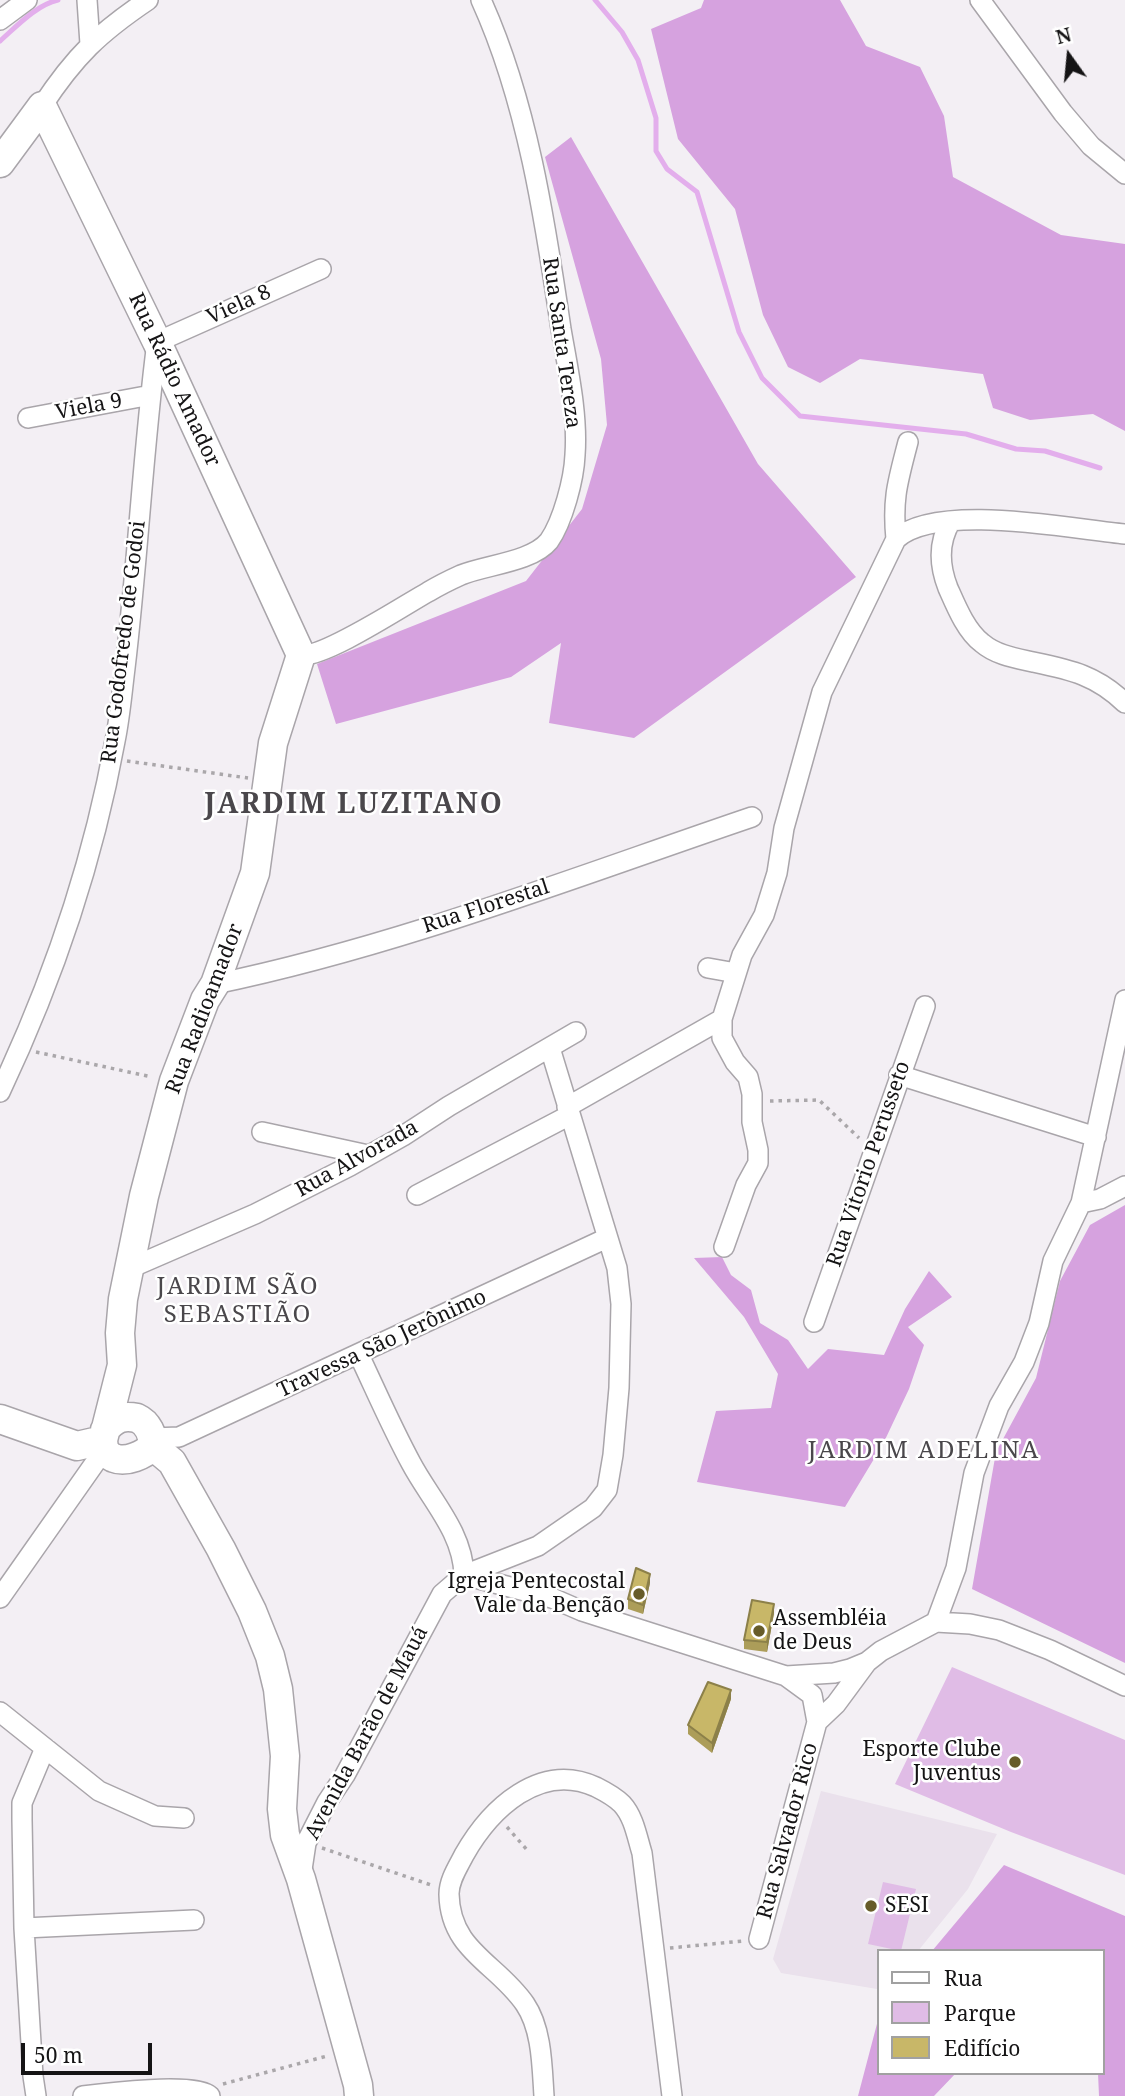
<!DOCTYPE html>
<html>
<head>
<meta charset="utf-8">
<style>
  body { margin:0 }
  #map { position:relative; width:1125px; height:2096px; overflow:hidden; background:#f3eff4; font-family:"Noto Serif",serif }
  canvas { display:block }
  .legend { position:absolute; left:877px; top:1949px; width:228px; height:126px; box-sizing:border-box; background:#fff; border:2px solid #a1a1a1; margin:0; padding:9px 12px; list-style:none; font-size:21px; color:#151415 }
  .legend li { display:flex; align-items:center; gap:14px; height:35px }
  .legend b { width:35px; border:2px solid #a1a1a1 }
  .north { position:absolute; left:1034px; top:21px; width:70px; height:70px; -webkit-text-stroke:5px #fff; paint-order:stroke; rotate:345deg; font-size:19px; font-weight:700; line-height:28px; text-align:center; color:#151415 }
  .north::after { content:''; display:block; margin:auto; width:24px; height:32px; background:#151415; clip-path:polygon(50% 0,100% 100%,50% 72%,0 100%) }
  .scale { position:absolute; left:21px; top:2043px; width:131px; height:32px; box-sizing:border-box; border:4px solid #151415; border-top:0; padding-left:9px; font-size:21px; line-height:24px; white-space:nowrap; color:#151415; -webkit-text-stroke:5px #fff; paint-order:stroke }
</style>
</head>
<body>
<div id="map">
<canvas width="1125" height="2096"></canvas>
<ul class="legend">
<li><b style="height:9px;background:#fff"></b>Rua</li>
<li><b style="height:19px;background:#e0bce6"></b>Parque</li>
<li><b style="height:19px;background:#c8b768"></b>Edifício</li>
</ul>
<div class="north">N</div>
<div class="scale">50 m</div>
</div>
<script>
const context = document.querySelector('canvas').getContext('2d');
context.lineJoin = 'round';
function fill(path, color) {
  context.fillStyle = color;
  context.fill(path, 'evenodd');
}
function strokePath(path, color, width, dash) {
  context.strokeStyle = color;
  context.lineWidth = width;
  context.lineCap = dash ? 'butt' : 'round';
  context.setLineDash(dash || []);
  context.stroke(path);
}
function write(font, color, halo, rows, align = 'center') {
  context.font = font + ' "Noto Serif",serif';
  context.lineWidth = 5;
  context.setLineDash([]);
  context.textBaseline = 'middle';
  context.strokeStyle = halo;
  context.fillStyle = color;
  for (const [text, x, y, turn = 0] of rows) {
    context.save();
    context.translate(x, y);
    context.rotate((+turn || 0) * Math.PI / 180);
    context.textAlign = isNaN(turn) ? turn : align;
    if (halo) context.strokeText(text, 0, 0);
    context.fillText(text, 0, 0);
    context.restore();
  }
}
const built = new Path2D(`
  M821,1791L997,1834L968,1889L918,1951H878L877,1989L781,1973L773,1959Z`);
const green = new Path2D(`
  M952,1667L1125,1740V1875L1011,1832L895,1784Z
  M883,1882L916,1889L901,1951L868,1944Z`);
const forest = new Path2D(`
  M704,0H840L866,46L920,67L944,116L953,177L1061,235L1125,244V431L1093,414L1030,420L993,408L983,374L860,359L820,383L788,367L763,315L735,209L678,139L651,29L701,8Z
  M571,137L758,464L856,577L634,738L549,723L561,643L511,677L336,724L317,664L526,581L582,509L607,425L601,359L545,157Z
  M1125,1205V1663L972,1589L996,1452L1036,1378L1060,1281L1090,1225Z
  M722,1257L731,1275L751,1290L760,1323L788,1340L808,1369L828,1349L884,1355L905,1309L929,1271L952,1297L908,1327L924,1345L909,1389L883,1444L845,1507L697,1482L716,1411L771,1408L778,1374L744,1317L694,1258Z
  M1004,1865L1125,1916V2096H1099L1098,2073H1102V1951H932Z
  M878,2020V2073H956L934,2096H858Z`);
const stream = new Path2D(`
  M595,0L622,32L638,60L656,118V151L667,169L697,192L739,332L762,378L800,416L966,434L1016,449L1045,451L1100,468
  M0,41C16,27 36,5 58,0`);
const path = new Path2D(`
  M127,761L248,778
  M36,1052L152,1077
  M770,1101L819,1100L859,1138
  M507,1827L528,1851
  M322,1848L434,1886
  M670,1948L743,1941
  M223,2084L327,2056`);
const street = new Path2D(`
  M87,0L90,44
  M980,0L1063,113L1091,146L1125,174
  M0,20L27,0
  M42,106C75,56 99,33 148,0
  M28,418L151,395
  M951,521C938,542 939,565 948,588C956,606 966,631 982,643C996,655 1015,658 1033,662C1071,670 1096,675 1125,703
  M896,539C892,498 898,481 908,442
  M301,655C324,658 403,606 428,592C438,586 450,580 461,575C485,565 532,562 549,541C563,521 574,479 575,455C578,414 568,370 561,329C545,220 527,101 481,0
  M708,968L736,973
  M215,984C398,946 575,877 752,817
  M899,1075L1096,1137
  M0,1092C52,982 93,862 115,741C120,717 122,692 125,668C138,559 143,450 157,342L321,269
  M567,1107L722,1019
  M262,1132L368,1155
  M417,1195L570,1115
  M1081,1203L1100,1199L1125,1186
  M724,1247L746,1185L758,1163V1150L752,1122V1094L748,1077L735,1062L722,1038V1019L742,955L764,915L777,873L784,828L822,692L896,539C937,502 1071,529 1125,534
  M128,1269L255,1214L350,1166L403,1136L449,1106L576,1032
  M814,1322L925,1006
  M359,1355C376,1391 392,1428 411,1463C430,1499 463,1532 464,1575L538,1546L593,1508L607,1490L613,1455L619,1388L621,1304L617,1268L550,1048
  M153,1438L179,1437L607,1238
  M0,1598L104,1450
  M936,1622L956,1568L974,1473L999,1406L1024,1362L1039,1323L1053,1261L1081,1203L1125,1000
  M0,1712L99,1791L155,1816L184,1818
  M817,1722L836,1704L867,1662
  M301,1876L306,1843L327,1802L345,1775L442,1594L464,1575L552,1598L582,1611L786,1676L834,1673L850,1669L867,1662L881,1651L936,1622L970,1624L999,1630L1050,1650L1125,1686
  M24,1928L194,1920
  M759,1939L817,1722L812,1695L786,1676
  M36,2096L33,2076L24,1928L22,1820V1803L45,1748
  M83,2096C105,2093 197,2082 210,2096
  M544,2096C542,2066 542,2029 525,2004C497,1963 450,1951 449,1894C449,1880 458,1867 464,1855C490,1809 540,1761 596,1787C604,1791 615,1797 622,1804C634,1817 637,1837 642,1853L672,2096`);
const secondary = new Path2D(`
  M0,163L42,106L157,342L301,655L273,743L255,873L215,984L205,1000L174,1081L144,1196L123,1299L120,1333L122,1365L103,1440L104,1450C107,1453 110,1457 114,1458C126,1463 144,1455 153,1446
  M0,1419L77,1446L103,1440
  M105,1430C115,1418 123,1415 137,1418C148,1423 153,1435 153,1446
  M153,1446L172,1462L221,1549L252,1611L270,1656L278,1689L285,1756L282,1809L285,1835L301,1879L358,2085L359,2096`);
const wall = new Path2D(`
  M650,1583L643,1614L628,1609V1599Z
  M774,1613L767,1652L744,1649V1640Z
  M731,1699L712,1753L688,1734V1725Z`);
const shadedWall = new Path2D(`
  M650,1574V1583L643,1614V1605Z
  M774,1604V1613L767,1652V1642Z
  M731,1690V1699L712,1753V1743Z`);
const building = new Path2D(`
  M636,1568L650,1574L643,1605L628,1599Z
  M752,1600L774,1604L767,1642L744,1640Z
  M708,1682L731,1690L712,1743L688,1725Z`);
const markers = [
  [639,1594,7,"#675c29"],
  [759,1631,7,"#675c29"],
  [1015,1762,7,"#675c29"],
  [871,1906,7,"#675c29"]
];
const streetNames = [
  ["Viela 8",239,305,-24],
  ["Rua Santa Tereza",561,343,82],
  ["Rua Rádio Amador",174,380,65],
  ["Viela 9",89,407,-11],
  ["Rua Godofredo de Godoi",124,642,-83],
  ["Rua Florestal",486,907,-18],
  ["Rua Radioamador",205,1009,-69],
  ["Rua Alvorada",357,1159,-29],
  ["Rua Vitorio Perusseto",869,1164,-71],
  ["Travessa São Jerônimo",382,1344,-25],
  ["Avenida Barão de Mauá",367,1733,-62],
  ["Rua Salvador Rico",788,1831,-75]
];
const poiNames = [
  ["Igreja Pentecostal",625,1582],
  ["Vale da Benção",625,1606],
  ["Assembléia",773,1619,"left"],
  ["de Deus",773,1643,"left"],
  ["Esporte Clube",1001,1750],
  ["Juventus",1001,1774],
  ["SESI",885,1906,"left"]
];
const quarterNames = [
  ["JARDIM SÃO",238,1287],
  ["SEBASTIÃO",238,1315],
  ["JARDIM ADELINA",924,1451]
];
const districtNames = [
  ["JARDIM LUZITANO",354,805]
];
fill(built, '#eae1ec');
fill(green, '#e0bce6');
fill(forest, '#d6a2df');
strokePath(stream, '#e3aeec', 5);
strokePath(street, '#a9a5aa', 22);
strokePath(secondary, '#a9a5aa', 31);
strokePath(path, '#aaa7aa', 3.5, [3.5, 5]);
strokePath(street, '#fff', 19);
strokePath(secondary, '#fff', 28);
fill(wall, '#ac9d59');
fill(shadedWall, '#8c8049');
fill(building, '#c8b768');
strokePath(building, '#8c8049', 2);
for (const [x, y, r, color] of markers) {
  const dot = new Path2D();
  dot.arc(x, y, r, 0, 2 * Math.PI);
  context.fillStyle = color;
  context.fill(dot);
  strokePath(dot, '#fff', 2.5);
}
write('21px', '#151415', '#fff', streetNames);
write('21px', '#151415', '#fff', poiNames, 'right');
context.letterSpacing = '2px';
write('24px', '#4a474b', '#fff', quarterNames);
context.letterSpacing = '0px';
context.letterSpacing = '2px';
write('bold 28px', '#4a474b', '#fff', districtNames);
context.letterSpacing = '0px';
</script>
</body>
</html>
